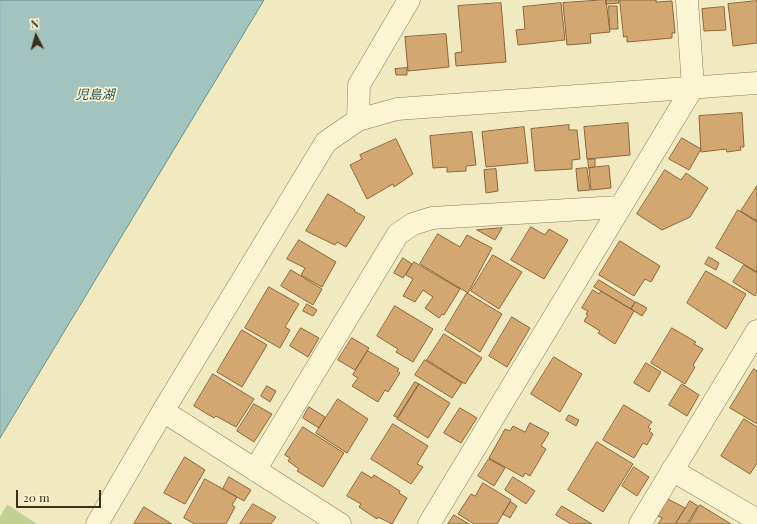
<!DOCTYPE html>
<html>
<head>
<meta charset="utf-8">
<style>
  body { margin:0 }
  #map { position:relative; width:757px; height:524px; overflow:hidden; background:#f1e9c0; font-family:"Playfair Display",serif }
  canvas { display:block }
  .north { position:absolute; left:16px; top:16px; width:40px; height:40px; -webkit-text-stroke:3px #f8f2d0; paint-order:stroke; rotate:354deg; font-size:11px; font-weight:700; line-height:16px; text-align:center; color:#3a2e1c }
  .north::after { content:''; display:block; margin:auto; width:14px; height:18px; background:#3a2e1c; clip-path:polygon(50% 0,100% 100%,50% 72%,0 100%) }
  .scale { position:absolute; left:16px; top:490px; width:85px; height:18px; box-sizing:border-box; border:2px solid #3a2e1c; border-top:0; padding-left:5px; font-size:12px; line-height:14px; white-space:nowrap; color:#3a2e1c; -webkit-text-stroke:3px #f8f2d0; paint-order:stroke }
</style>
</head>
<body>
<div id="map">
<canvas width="757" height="524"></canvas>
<div class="north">N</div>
<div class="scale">20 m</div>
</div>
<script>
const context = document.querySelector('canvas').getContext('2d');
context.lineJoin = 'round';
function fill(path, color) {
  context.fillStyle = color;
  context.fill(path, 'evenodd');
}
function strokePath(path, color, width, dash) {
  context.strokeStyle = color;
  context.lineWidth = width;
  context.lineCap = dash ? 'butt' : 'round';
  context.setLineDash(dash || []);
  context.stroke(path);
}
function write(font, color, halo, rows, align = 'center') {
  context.font = font + ' "Playfair Display","Noto Sans JP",serif';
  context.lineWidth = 3.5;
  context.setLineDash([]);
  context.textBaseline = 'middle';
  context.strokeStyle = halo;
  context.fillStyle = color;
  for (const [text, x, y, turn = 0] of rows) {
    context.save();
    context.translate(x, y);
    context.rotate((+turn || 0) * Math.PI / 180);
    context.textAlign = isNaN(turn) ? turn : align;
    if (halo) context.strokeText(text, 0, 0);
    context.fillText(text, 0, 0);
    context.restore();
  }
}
const green = new Path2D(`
  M7,505H8L37,524H0V517Z`);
const water = new Path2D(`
  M0,0H264L0,438Z`);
const building = new Path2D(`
  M606,0L610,32L590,34L591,43L567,45L563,3Z
  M606,0H618L619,3L606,4Z
  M620,0H656V2L672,1L675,33H672V38L627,42V36L624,37Z
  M757,1V43L733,46L728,4Z
  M501,3L506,62L456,66L455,53L462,52L458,6Z
  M561,3L565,40L518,45L516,30L525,29L523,7Z
  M609,6H617L618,29H610Z
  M724,7L726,30L704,31L702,9Z
  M446,34L449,67L408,71L405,37Z
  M407,68V75H396L395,69Z
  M742,113L744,147H740L741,150L727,152L726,149L701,152L699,116Z
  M628,123L630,155L587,159L584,127Z
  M569,125V130H577L580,159L572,160V169L535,171L531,129Z
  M524,127L528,163L486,167L482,132Z
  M472,132L476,165L466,166V171L447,172V167L433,168L430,136Z
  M682,138L701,149L689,170L669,159Z
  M396,139L413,174L394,187L393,184L367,199L350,165L362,159L360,155Z
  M588,159H595V167L589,168Z
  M609,166L611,188L591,190L589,168Z
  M587,168L590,190L578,191L576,169Z
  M496,169L498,191L486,193L484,170Z
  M665,170L681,180L686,173L708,188L690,217L662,230L637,214Z
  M757,186V221L741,211Z
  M328,194L355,210L354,211L365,217L346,247L337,242L335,245L306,231Z
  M738,210L757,222V272L716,248Z
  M531,227L545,235L549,229L568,240L544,279L511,260Z
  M502,228L495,240L477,230Z
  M438,234L460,247L467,235L492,248L468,293L420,264Z
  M299,240L336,262L322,287L301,275L305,268L287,259Z
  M620,241L660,266L651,282L645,279L634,296L599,275Z
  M493,255L522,272L499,309L471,291Z
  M709,257L719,263L716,270L705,264Z
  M403,258L412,264L403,278L394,273Z
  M414,262L460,289L444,315L442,314L439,318L425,308L433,297L423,290L415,302L403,296L413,279L406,275Z
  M744,265L757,273V293L755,296L733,282Z
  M291,270L322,289L313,305L281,286Z
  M706,271L746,294L726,329L687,303Z
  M599,280L635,302L631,309L594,287Z
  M269,287L299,304L285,327L290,330L280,348L245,328Z
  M593,290L599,294L601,291L634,311L615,344L598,333L600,331L584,321L588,315L586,314L588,311L582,308Z
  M467,293L502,314L480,352L445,330Z
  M636,302L647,308L642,316L631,309Z
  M307,304L317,310L313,316L303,311Z
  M395,306L433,329L413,362L396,352L398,349L377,336Z
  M512,317L530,328L507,367L489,356Z
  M301,328L319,338L308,357L290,346Z
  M672,328L696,342L694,344L703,349L693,365L695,367L685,384L651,363Z
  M242,330L267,345L242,387L217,372Z
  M444,334L482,358L465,384L427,360Z
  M352,338L369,348L355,370L338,360Z
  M368,351L399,369L397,371L400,373L388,392L385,390L378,402L352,386L358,378L353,375Z
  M554,357L582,374L560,412L531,394Z
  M425,360L462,383L452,398L415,375Z
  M646,363L661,372L649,392L634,383Z
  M754,369L757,371V424L730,408Z
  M213,374L254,399L236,427L216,416L214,418L194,406Z
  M415,382L419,384L398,418L394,416Z
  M419,384L450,403L428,438L397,419Z
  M682,384L699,395L687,416L669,405Z
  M267,386L276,391L270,402L261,396Z
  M338,399L368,419L347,453L316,433Z
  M254,404L272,414L254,442L237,431Z
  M624,405L652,422L648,427L651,429L649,431L653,434L647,445L643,443L634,458L603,440Z
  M309,407L325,417L319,428L303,418Z
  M460,408L477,418L461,443L444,433Z
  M569,415L579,420L576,426L566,420Z
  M744,419L757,427V463L750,474L721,456Z
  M530,423L549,433L541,446L546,449L530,476L525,473L523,477L489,458L505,429L510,431L513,426L525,432Z
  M393,424L428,446L417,464L423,467L411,484L371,459Z
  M303,427L344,453L323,487L297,471L299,469L288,461L290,458L285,455Z
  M597,442L633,464L603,512L568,490Z
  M185,457L205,470L185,504L164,493Z
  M489,459L505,468L494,486L478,476Z
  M634,467L649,477L637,496L622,486Z
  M362,472L372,478L374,475L400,491L399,493L407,498L392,524L378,517L377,519L359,507L361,504L347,496Z
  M229,477L251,490L244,501L223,489Z
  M513,477L535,491L526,504L505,490Z
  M205,479L237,497L232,505L235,507L226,524H195L184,518Z
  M483,483L511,500L497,524H474L458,514L471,494L475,496Z
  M668,499L685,508L675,524H658L662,518L658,516Z
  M690,501L698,506L687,524H676Z
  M511,502L517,506L510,518L503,514Z
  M253,504L276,517L271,524H240Z
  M700,505L731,524H689Z
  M562,506L592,524H571L556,515Z
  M144,507L172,524H134Z
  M454,515L469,524H448Z`);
const minor = new Path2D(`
  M358,120L359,85L409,0
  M163,411L340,524
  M255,470L398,234L413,224L432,218L619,207
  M672,470L757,520
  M97,524L163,411L326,142L358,120L397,109L757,83
  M429,524L693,87L687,0
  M640,524L757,331`);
const waterNames = [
  ["児島湖",95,95]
];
fill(green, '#c1d093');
fill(water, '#a3c3be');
strokePath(water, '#69928d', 1);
fill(building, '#d2a772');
strokePath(building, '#8d663a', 1);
strokePath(minor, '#8c7a56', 23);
strokePath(minor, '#fbf5d4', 22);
write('italic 13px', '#2a585b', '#f8f2d0', waterNames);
</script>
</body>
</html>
